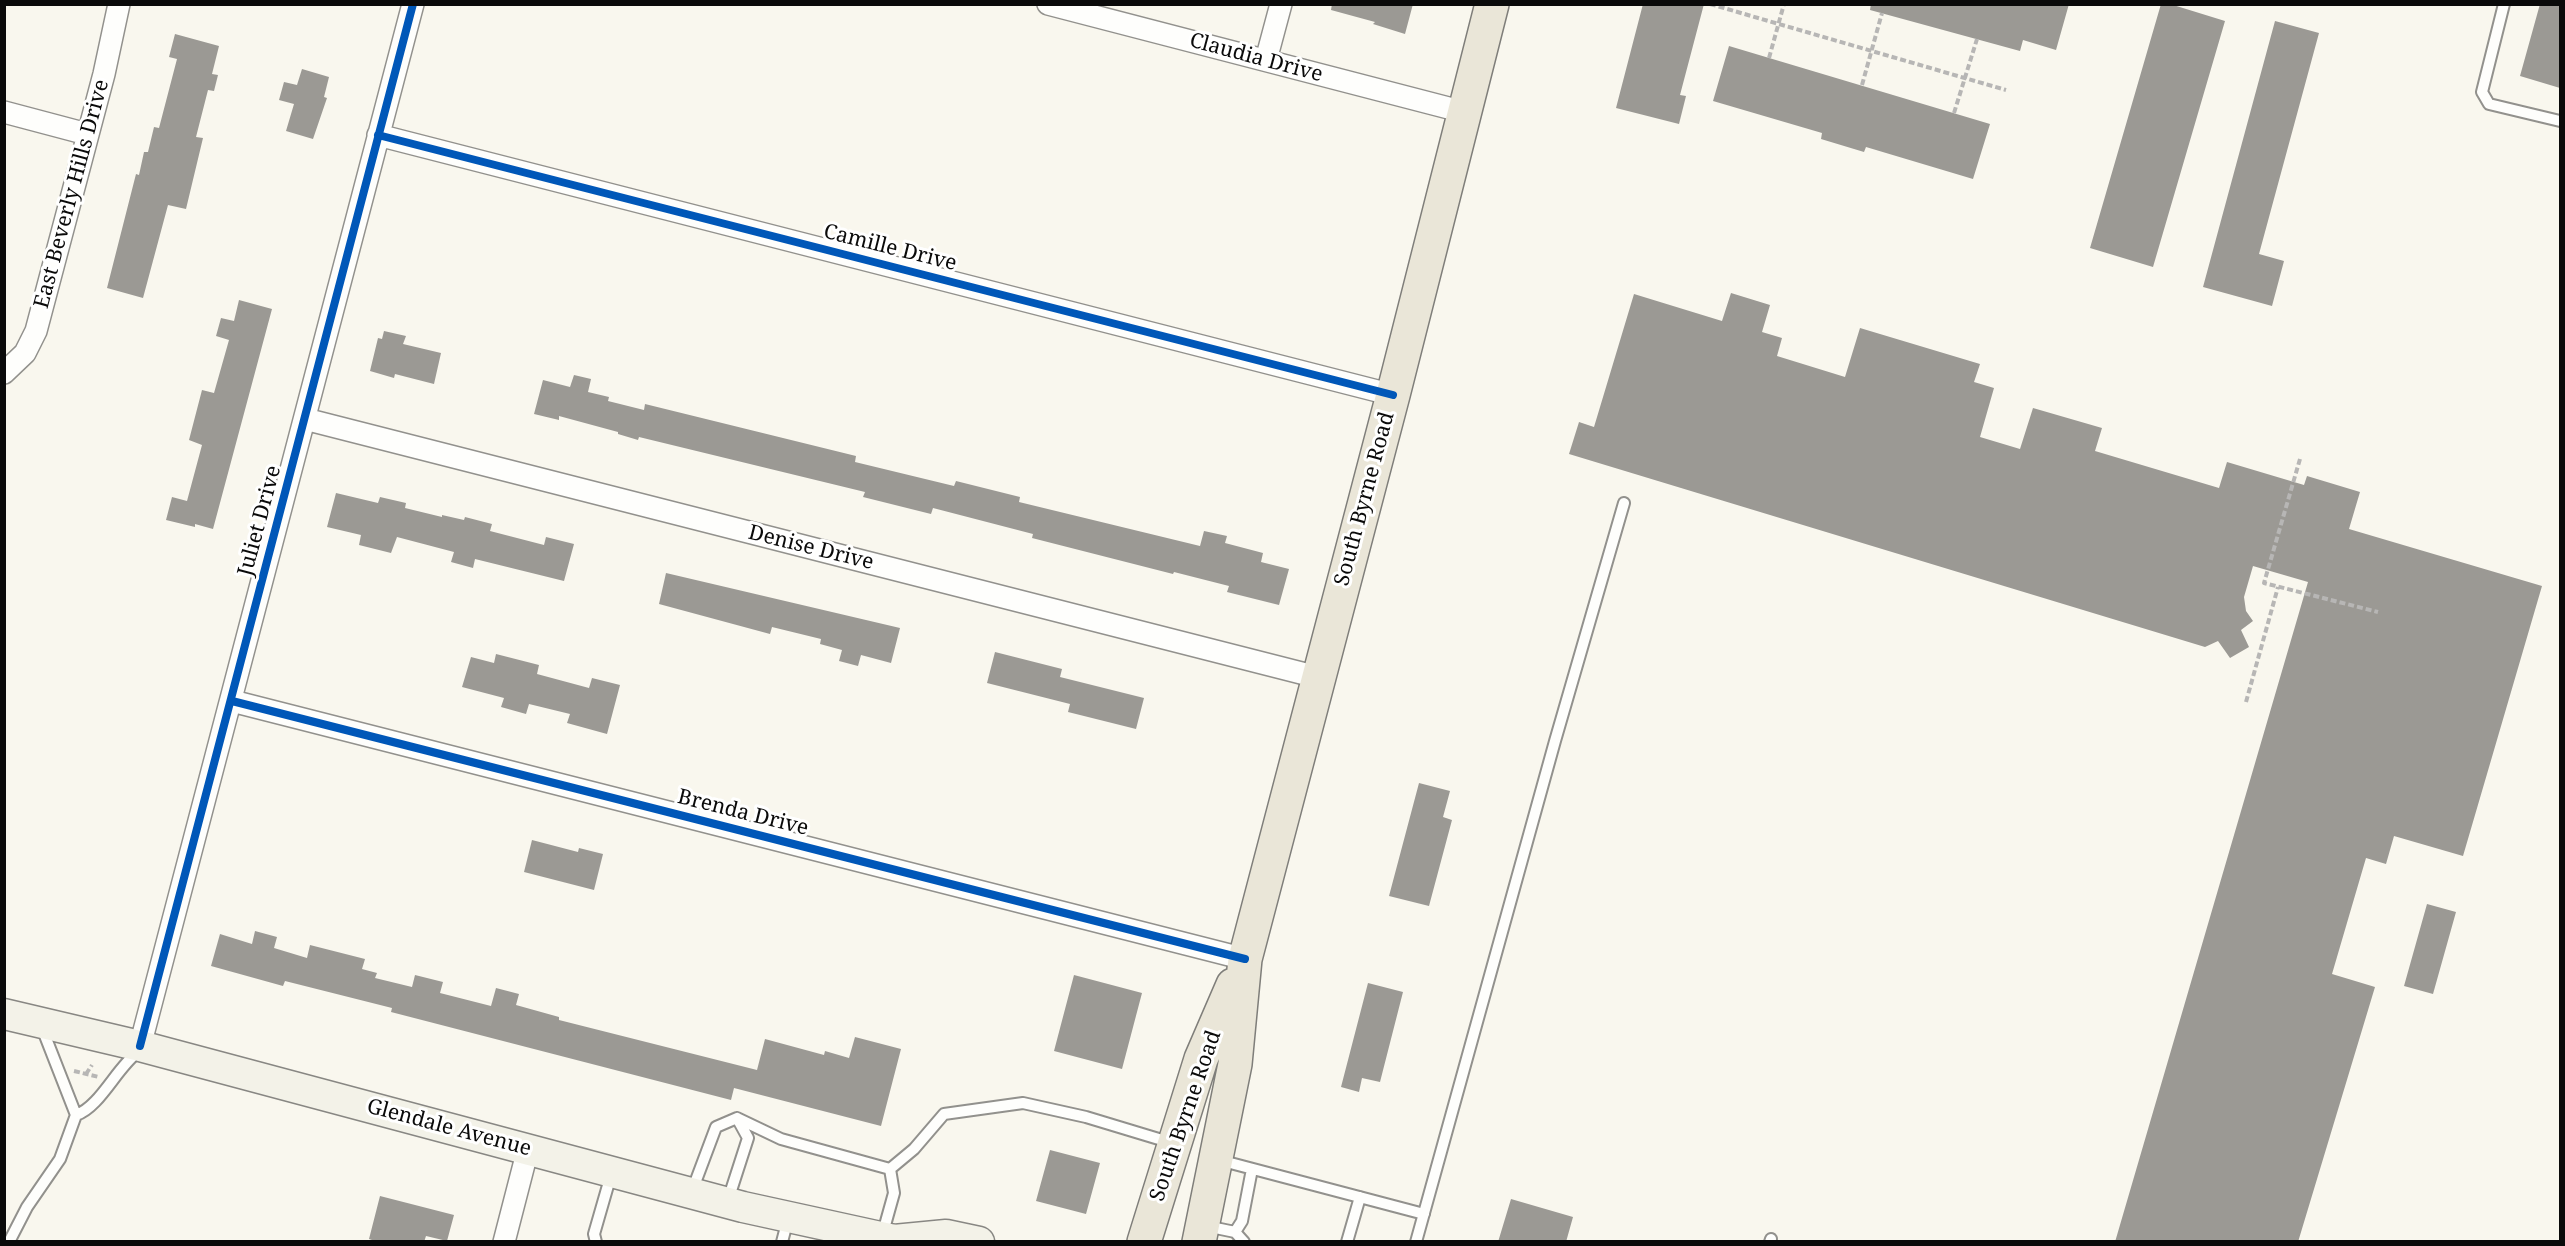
<!DOCTYPE html>
<html>
<head>
<meta charset="utf-8">
<style>
  body { margin:0 }
  #map { position:relative; width:2565px; height:1246px; overflow:hidden; background:#f9f7ee; font-family:"Noto Serif",serif }
  canvas { display:block }
  .frame { position:absolute; inset:0; border:6px solid #0a0a0a; pointer-events:none }
</style>
</head>
<body>
<div id="map">
<canvas width="2565" height="1246"></canvas>
<div class="frame"></div>
</div>
<script>
const context = document.querySelector('canvas').getContext('2d');
context.lineJoin = 'round';
function fill(path, color) {
  context.fillStyle = color;
  context.fill(path, 'evenodd');
}
function strokePath(path, color, width, dash) {
  context.strokeStyle = color;
  context.lineWidth = width;
  context.lineCap = dash ? 'butt' : 'round';
  context.setLineDash(dash || []);
  context.stroke(path);
}
function write(font, color, halo, rows, align = 'center') {
  context.font = font + ' "Noto Serif",serif';
  context.lineWidth = 6;
  context.setLineDash([]);
  context.textBaseline = 'middle';
  context.strokeStyle = halo;
  context.fillStyle = color;
  for (const [text, x, y, turn = 0] of rows) {
    context.save();
    context.translate(x, y);
    context.rotate((+turn || 0) * Math.PI / 180);
    context.textAlign = isNaN(turn) ? turn : align;
    if (halo) context.strokeText(text, 0, 0);
    context.fillText(text, 0, 0);
    context.restore();
  }
}
const building = new Path2D(`
  M1332,4H1413L1405,34L1373,24L1375,22L1331,10Z
  M1643,4H1704L1680,95L1686,96L1679,124L1616,108Z
  M1871,4H2069L2056,50L2023,40L2020,51L1870,10Z
  M2161,4H2170L2225,21L2153,267L2090,248Z
  M2540,4H2560V88L2520,76Z
  M2275,21L2319,33L2259,254L2284,261L2272,306L2203,287Z
  M175,34L219,46L212,74L218,75L214,91L208,90L196,137L203,138L186,209L168,205L143,298L107,288L136,174L139,175L144,152H148L154,127L159,128L177,59L169,57Z
  M1729,46L1990,124L1973,179L1866,147L1864,152L1821,139L1822,133L1713,101Z
  M302,69L329,77L324,97L327,98L313,139L286,131L294,104L279,100L284,82L297,85Z
  M1731,293L1770,305L1762,332L1782,338L1777,356L1845,377L1860,328L1980,364L1974,382L1994,388L1980,437L2020,449L2033,408L2102,428L2095,451L2219,488L2227,462L2304,485L2307,476L2360,492L2349,529L2542,586L2463,856L2394,836L2386,864L2366,858L2332,974L2375,987L2298,1242H2115L2308,582L2253,566L2244,597L2246,611L2253,621L2241,630L2249,647L2230,658L2218,641L2205,647L1569,454L1579,422L1594,427L1634,294L1722,321Z
  M239,300L272,309L213,529L195,524V527L166,520L172,497L187,501L202,445L189,440L202,390L214,393L229,340L216,336L221,318L234,321Z
  M384,331L406,336L403,344L441,353L434,384L395,374L394,378L370,371L378,338L382,339Z
  M574,375L591,379L588,392L609,397L608,401L644,410L645,404L856,456L855,462L954,486L956,481L1020,497L1019,502L1200,546L1204,531L1227,536L1225,543L1263,553L1261,562L1289,569L1279,605L1227,592L1229,586L1174,572L1173,574L1032,538L1033,534L933,508L931,514L863,497L865,492L639,437L638,440L618,434V432L559,416V420L534,414L543,380L570,387Z
  M336,493L378,503L380,497L406,503L405,508L442,517V515L464,520L465,517L492,524L490,531L544,545L546,537L574,544L564,581L475,559L473,568L451,562L454,552L397,537L391,553L359,545L361,535L327,527Z
  M666,573L900,628L891,663L861,655L858,666L839,661L842,650L820,644L821,639L772,627L770,634L659,604Z
  M995,652L1062,669L1060,677L1144,698L1136,729L1068,712L1070,704L987,683Z
  M496,654L539,665L537,674L589,688L592,678L620,685L607,734L567,723L570,714L529,704L526,714L501,707L504,698L462,687L471,657L494,663Z
  M1419,783L1450,791L1443,817L1452,820L1429,906L1389,896Z
  M532,840L578,852L579,848L603,854L594,890L524,872Z
  M2427,904L2456,912L2433,994L2404,986Z
  M255,931L277,937L274,948L307,958L310,945L365,959L362,969L377,973L375,978L412,987L415,975L443,982L440,993L491,1006L496,988L519,994L516,1005L559,1017V1020L757,1070L765,1039L824,1055L825,1051L849,1058L855,1037L901,1049L881,1126L734,1088L731,1100L391,1012L392,1008L285,981L283,986L211,966L220,934L252,944Z
  M1074,975L1142,993L1122,1069L1054,1051Z
  M1368,983L1403,992L1380,1082L1362,1078L1359,1092L1341,1087Z
  M1050,1150L1100,1163L1086,1214L1036,1201Z
  M380,1196L454,1215L447,1241L426,1236L424,1242H378L369,1239Z
  M1511,1199L1573,1217L1566,1242H1498Z`);
const path = new Path2D(`
  M1710,4L2006,90
  M1769,58L1784,4
  M1862,85L1882,13
  M1954,113L1977,39
  M2300,459L2264,583L2378,612
  M2246,702L2278,587
  M74,1071L99,1077
  M86,1074L92,1065`);
const lane = new Path2D(`
  M2504,4L2482,92L2489,104L2560,121
  M76,1115C100,1107 117,1067 138,1052
  M737,1118L781,1139L890,1169L914,1149L944,1114L1023,1103L1086,1117L1172,1143
  M1219,1160L1424,1214
  M692,1191L716,1127L737,1118L748,1138L728,1200
  M1206,1226L1235,1232L1242,1221L1252,1169
  M1235,1232L1244,1242
  M882,1236L894,1193L890,1169
  M9,1242L27,1207L60,1159L76,1115L42,1028
  M596,1242L594,1234L611,1175
  M782,1242L788,1219
  M1347,1242L1360,1197
  M1416,1242L1555,741L1624,503
  M1770,1242L1771,1239`);
const street = new Path2D(`
  M1048,4L1464,112
  M1266,60L1281,4
  M4,112L87,134
  M378,135L1393,395
  M4,373L25,353L36,331L104,74L119,4
  M305,419L1317,677
  M232,701L1245,959
  M140,1046L413,4
  M504,1242L528,1149`);
const secondary = new Path2D(`
  M4,1014L140,1046L743,1207L894,1240L946,1235L979,1242`);
const primary = new Path2D(`
  M1144,1242L1201,1059L1233,985
  M1199,1242L1235,1064L1245,959L1393,395L1492,4`);
const cycleway = new Path2D(`
  M378,135L1393,395
  M232,701L1245,959
  M140,1046L413,4`);
const streetNames = [
  ["Claudia Drive",1256,58,15],
  ["East Beverly Hills Drive",72,194,-75],
  ["Camille Drive",890,248,14],
  ["South Byrne Road",1365,499,-75],
  ["Juliet Drive",260,521,-75],
  ["Denise Drive",811,548,14],
  ["Brenda Drive",743,813,14],
  ["South Byrne Road",1186,1116,-71],
  ["Glendale Avenue",449,1128,15]
];
fill(building, '#9b9994');
strokePath(lane, '#92918d', 14);
strokePath(street, '#92918d', 24);
strokePath(secondary, '#888783', 33);
strokePath(primary, '#7f7e7a', 36);
strokePath(path, '#b7b6b5', 4, [6, 3]);
strokePath(lane, '#fefefc', 10);
strokePath(street, '#fefefc', 21);
strokePath(secondary, '#f3f2e8', 30);
strokePath(primary, '#eae6d8', 33);
strokePath(cycleway, '#0057b8', 8);
write('21px', '#0a0a0a', '#fff', streetNames);
</script>
</body>
</html>
